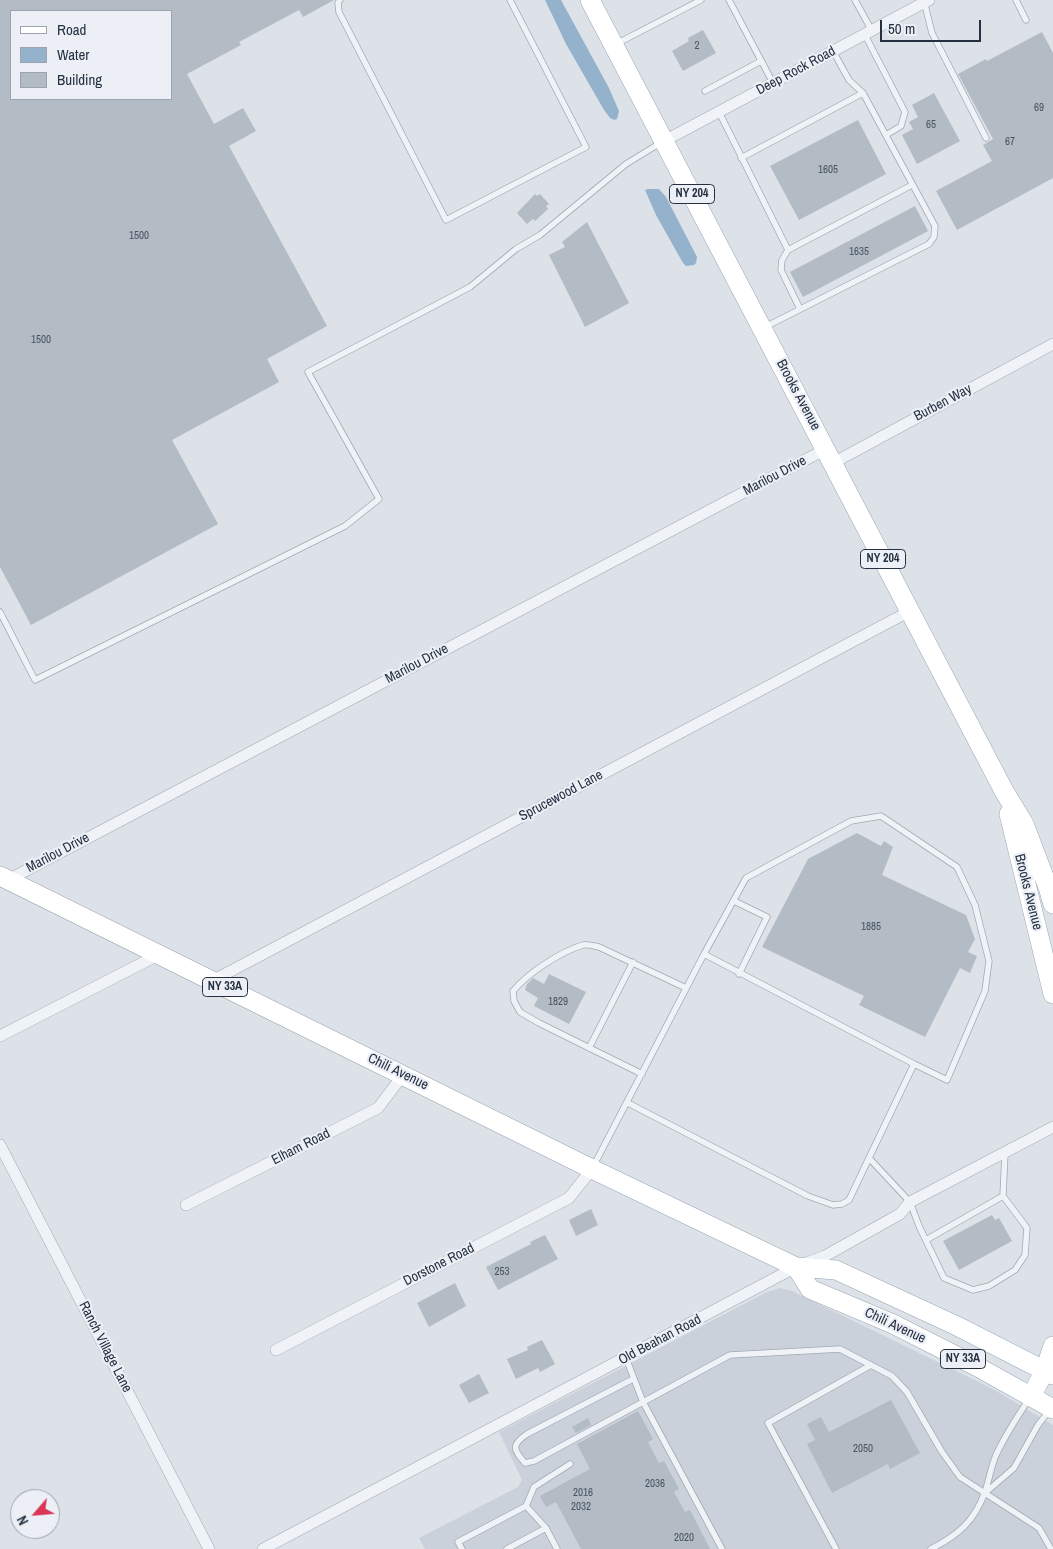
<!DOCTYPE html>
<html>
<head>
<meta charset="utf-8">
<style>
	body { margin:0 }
	#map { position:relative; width:1053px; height:1549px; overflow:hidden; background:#dce2e8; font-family:"Archivo Narrow",sans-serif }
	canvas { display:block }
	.legend { position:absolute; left:10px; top:10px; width:162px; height:90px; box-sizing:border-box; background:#ecf0f6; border:1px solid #9ca3ad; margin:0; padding:6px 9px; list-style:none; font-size:15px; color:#253040 }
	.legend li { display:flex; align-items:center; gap:10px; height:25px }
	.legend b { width:25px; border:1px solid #9ca3ad }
	.north { position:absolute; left:10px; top:1489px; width:50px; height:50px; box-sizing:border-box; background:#ecf0f6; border:1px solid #9ca3ad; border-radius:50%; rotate:243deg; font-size:14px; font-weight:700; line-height:20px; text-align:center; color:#253040 }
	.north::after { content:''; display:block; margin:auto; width:18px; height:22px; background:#d93556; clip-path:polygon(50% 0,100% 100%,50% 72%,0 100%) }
	.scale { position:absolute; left:880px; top:20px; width:101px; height:22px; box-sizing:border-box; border:2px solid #253040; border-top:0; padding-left:6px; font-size:15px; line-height:18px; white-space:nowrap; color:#253040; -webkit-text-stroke:4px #ecf0f6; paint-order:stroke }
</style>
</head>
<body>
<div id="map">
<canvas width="1053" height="1549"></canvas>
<ul class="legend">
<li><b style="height:6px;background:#fff"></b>Road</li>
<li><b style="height:14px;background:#94b2cc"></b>Water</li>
<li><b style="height:14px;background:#b3bbc5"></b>Building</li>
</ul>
<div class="north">N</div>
<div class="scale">50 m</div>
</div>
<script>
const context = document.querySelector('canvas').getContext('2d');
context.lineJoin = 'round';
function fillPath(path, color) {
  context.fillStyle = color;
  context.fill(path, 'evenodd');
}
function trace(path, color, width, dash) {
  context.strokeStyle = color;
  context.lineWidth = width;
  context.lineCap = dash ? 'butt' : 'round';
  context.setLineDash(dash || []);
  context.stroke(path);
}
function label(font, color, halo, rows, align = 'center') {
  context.font = font + ' "Archivo Narrow",sans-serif';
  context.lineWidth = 4.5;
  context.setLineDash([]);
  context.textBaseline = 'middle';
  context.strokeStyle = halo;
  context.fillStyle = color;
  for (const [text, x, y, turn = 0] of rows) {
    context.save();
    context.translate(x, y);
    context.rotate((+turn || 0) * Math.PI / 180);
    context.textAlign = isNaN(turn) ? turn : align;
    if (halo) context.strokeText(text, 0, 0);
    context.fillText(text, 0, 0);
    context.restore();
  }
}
const built = new Path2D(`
	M780 1288 792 1291 993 1389 1053 1425V1549H425L419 1538 518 1487 522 1480 499 1432 765 1293Z`);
const water = new Path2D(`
	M545 0H561L609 88 619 111 617 119 614 120 610 118 604 110 566 44Z
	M648 189H659L666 197 697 257 696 263 694 265 686 266 683 263 656 215 645 190Z`);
const building = new Path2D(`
	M0 0H334L303 17 299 10 239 42 241 45 187 74 214 124 243 108 256 131 229 146 327 326 267 359 279 382 172 440 218 524 31 625 0 567ZM11 11H171V99H11Z
	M703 30 716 53 683 71 672 51 689 41 688 38Z
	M1042 32 1053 53V178L957 230 936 191 992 161 983 145 993 139 958 74 986 59 987 61Z
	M934 93 960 141 917 164 902 135 913 129 909 122 918 117 912 105Z
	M858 120 886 174 799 220 770 166Z
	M535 194 537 196 540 194 549 204 546 206 548 209 535 221 533 219 527 224 517 213Z
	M915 206 928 231 803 297 790 272Z
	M587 222 629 303 585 327 549 255 565 247 562 242Z
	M857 833 881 846 884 841 893 847 882 875 966 915 975 939 968 952 977 956 970 973 960 968 925 1037 859 1005 864 996 762 947 808 859Z
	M549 974 586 992 569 1024 534 1006 538 998 525 990 527 984 533 978 544 984Z
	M591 1209 598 1225 576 1236 569 1220Z
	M992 1215 995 1220 999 1218 1012 1241 959 1270 943 1241Z
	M545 1235 558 1259 498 1290 486 1267 531 1244 530 1242Z
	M455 1283 466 1306 429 1327 417 1303Z
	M542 1340 555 1364 540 1372 538 1368 516 1379 507 1359 528 1350 527 1347Z
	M479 1374 489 1393 469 1403 459 1385Z
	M891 1400 920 1453 890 1469 888 1464 832 1493 807 1444 815 1440 807 1424 821 1417 829 1432Z
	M638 1411 653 1439 648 1442 659 1463 664 1461 679 1489 674 1492 685 1512 690 1510 710 1549H581L556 1502 546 1507 540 1496 590 1469 577 1444Z
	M588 1418 591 1425 576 1433 572 1427Z`);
const service = new Path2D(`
	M340 0 338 3 339 12 446 220 586 147 510 0
	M729 0 773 83
	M855 0 872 31
	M1016 0 1026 20
	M924 1 932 33 986 138
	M865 35 905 112 901 126 886 135
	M616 44 701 0
	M705 91 761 61
	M719 112 788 250 782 260 781 270 800 309
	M741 158 863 93
	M788 250 912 185
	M765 327 929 244 934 237 935 226 863 93 849 80 833 51
	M0 612 35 680 345 526 379 499 308 372 470 287 516 249 540 235 626 164 662 142
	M734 901 767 917 739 974
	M704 954 746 878 851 821 881 816 957 867 975 905 989 961 985 991 947 1080 914 1064
	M589 1048 633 962
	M642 1074 539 1023 520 1012 514 1001 513 991C528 973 560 952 583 945 588 944 594 946 599 947L686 988
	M628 1103 773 1178 808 1196 833 1205 842 1204 849 1200 869 1158
	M593 1167 704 954 914 1064 869 1158 910 1202 919 1226 944 1278 973 1290 989 1286 1015 1270 1025 1255 1027 1228 1003 1196 1005 1153
	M926 1240 1003 1196
	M626 1358 643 1402 722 1549
	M633 1379 527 1434C511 1445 513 1449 525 1463L534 1461 730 1355 840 1349 892 1376 907 1392 942 1452 960 1477 1039 1528 1051 1549
	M985 1493 1014 1468 1038 1425 1049 1411
	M462 1549 458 1542 526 1506
	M507 1549 546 1528
	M557 1549 546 1528 526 1506 534 1487 570 1464
	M836 1549 768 1423 871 1365
	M931 1549C958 1535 974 1522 985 1492 989 1480 991 1467 996 1455 1005 1436 1017 1417 1029 1399`);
const minor = new Path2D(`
	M664 141 929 0
	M833 463 1053 344
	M8 880 826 449
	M212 981 910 611
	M0 1036 158 955
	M0 1145 209 1549
	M186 1205 378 1108 403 1075
	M276 1350 569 1198 592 1169
	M263 1549 796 1267 825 1256 900 1214 910 1202 1053 1127`);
const primary = new Path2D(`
	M590 0 1004 791 1024 824 1048 887 1053 904
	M1009 814 1053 994
	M0 876 592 1169 796 1267 836 1270 957 1326 1053 1375
	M796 1267 810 1289 893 1324 976 1366 1053 1409
	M1032 1395 1045 1370 1053 1346`);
const numberNames = [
	["2",697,46],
	["69",1039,108],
	["65",931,125],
	["67",1010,142],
	["1605",828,170],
	["1500",139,236],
	["1635",859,252],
	["1500",41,340],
	["1885",871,927],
	["1829",558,1002],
	["253",502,1272],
	["2050",863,1449],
	["2036",655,1484],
	["2016",583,1493],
	["2032",581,1507],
	["2020",684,1538]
];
const shields = [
	[692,194,45],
	[883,559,45],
	[225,987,45],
	[963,1359,45]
];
const shieldNames = [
	["NY 204",692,194],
	["NY 204",883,559],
	["NY 33A",225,987],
	["NY 33A",963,1359]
];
const streetNames = [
	["Deep Rock Road",796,71,-28],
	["Brooks Avenue",798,395,62],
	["Burben Way",943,403,-28],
	["Marilou Drive",775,476,-28],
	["Marilou Drive",417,664,-28],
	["Sprucewood Lane",561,796,-28],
	["Marilou Drive",58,853,-28],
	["Brooks Avenue",1028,892,76],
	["Chili Avenue",398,1072,26],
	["Elham Road",301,1147,-27],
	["Dorstone Road",439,1265,-27],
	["Chili Avenue",895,1326,25],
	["Old Beahan Road",660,1340,-28],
	["Ranch Village Lane",105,1347,63]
];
fillPath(built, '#cad1da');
fillPath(water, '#94b2cc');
fillPath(building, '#b3bbc5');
trace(service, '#a1a9b2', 7);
trace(minor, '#a1a9b2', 12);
trace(primary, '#9ba6b5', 20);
trace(service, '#eff2f6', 5.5);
trace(minor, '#eff2f6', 11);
trace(primary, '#fff', 19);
label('11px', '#485361', null, numberNames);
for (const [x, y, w] of shields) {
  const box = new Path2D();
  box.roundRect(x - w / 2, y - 9.5, w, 19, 4);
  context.fillStyle = '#ecf0f6';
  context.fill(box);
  trace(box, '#253040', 1);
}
label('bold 12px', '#253040', null, shieldNames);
label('14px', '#253040', '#ecf0f6', streetNames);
</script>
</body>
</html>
